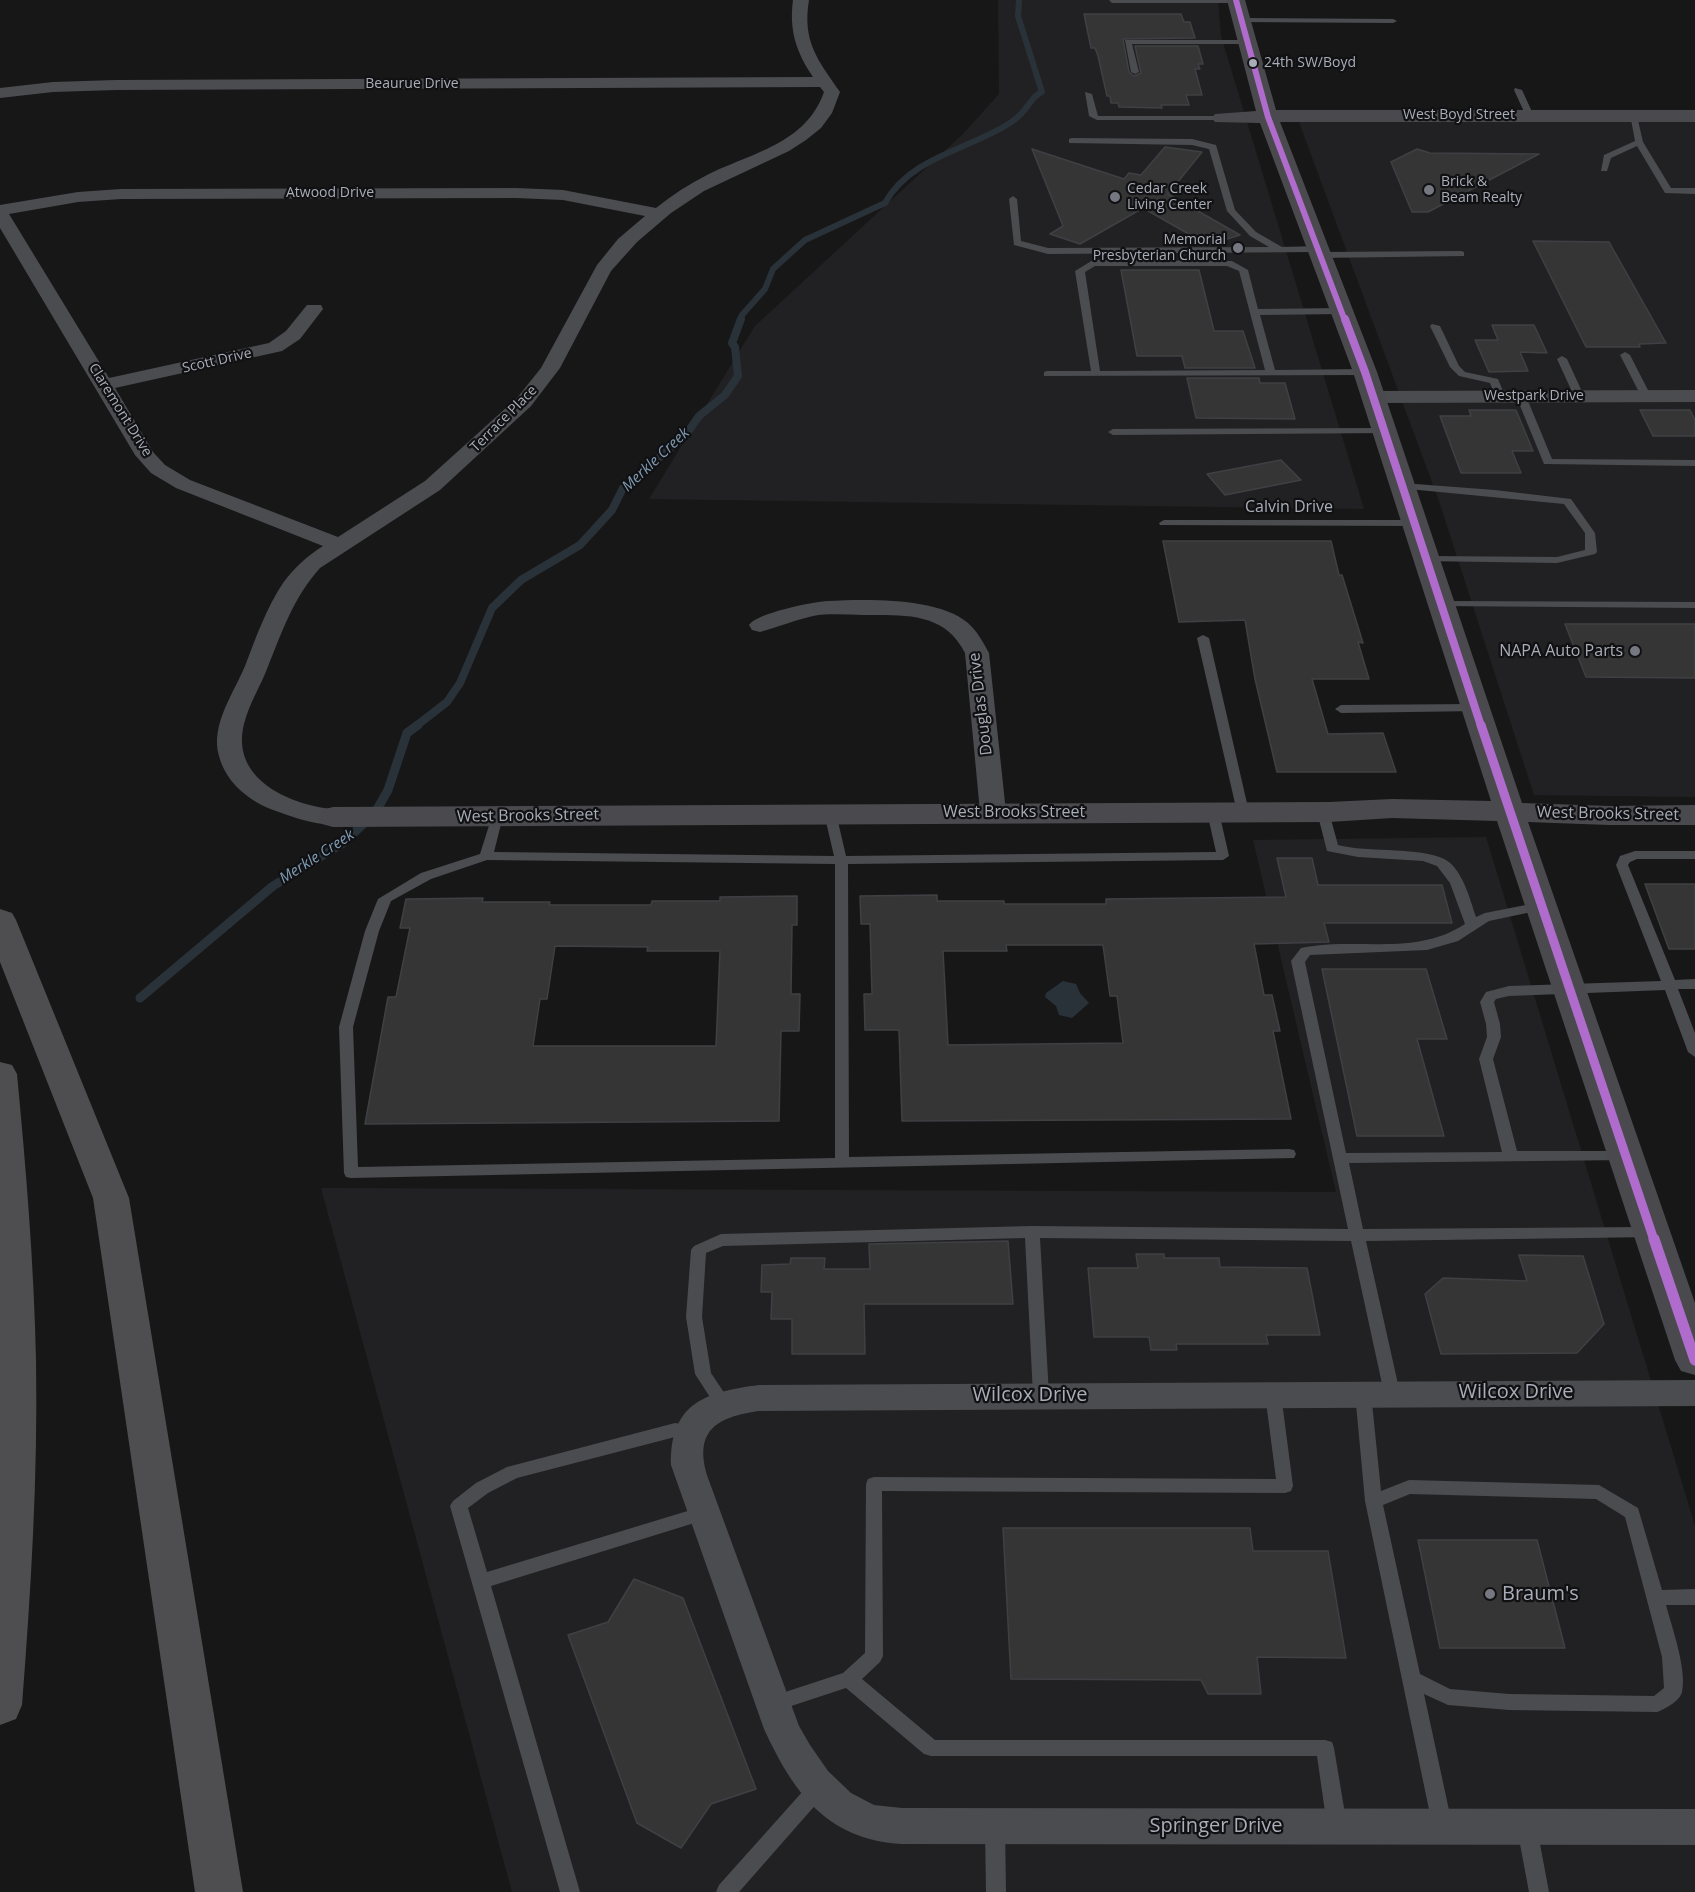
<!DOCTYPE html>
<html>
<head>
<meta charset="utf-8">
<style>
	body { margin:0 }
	canvas { display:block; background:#171717 }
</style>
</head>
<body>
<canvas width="1695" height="1892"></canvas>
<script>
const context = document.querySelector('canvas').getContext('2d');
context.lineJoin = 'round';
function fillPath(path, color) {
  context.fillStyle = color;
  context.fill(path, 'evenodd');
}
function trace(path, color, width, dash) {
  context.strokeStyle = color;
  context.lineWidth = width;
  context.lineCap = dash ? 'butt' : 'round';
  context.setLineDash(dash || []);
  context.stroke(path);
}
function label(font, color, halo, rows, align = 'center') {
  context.font = font + ' "Open Sans",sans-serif';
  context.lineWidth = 4.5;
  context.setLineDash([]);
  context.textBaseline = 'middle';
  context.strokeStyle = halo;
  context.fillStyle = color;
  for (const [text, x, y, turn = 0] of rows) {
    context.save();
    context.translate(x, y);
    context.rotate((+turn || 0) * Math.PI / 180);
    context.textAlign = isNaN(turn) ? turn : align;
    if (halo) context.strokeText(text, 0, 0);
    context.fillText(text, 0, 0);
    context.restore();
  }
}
const built = new Path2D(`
	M998 0H1218L1221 36 1364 509 649 499 755 326 964 133 999 94Z
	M1695 120V797L1534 795 1439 501 1299 122Z
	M1486 837 1695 1526V1892H512L321 1188 1336 1192 1253 840Z`);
const water = new Path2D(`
	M1063 981 1076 984 1080 993 1089 1003 1072 1018 1059 1015 1056 1006 1045 997 1046 993Z`);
const streamFar2 = new Path2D(`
	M740 321 742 315 765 289 773 269 805 240 885 203C909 159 965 150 1005 126 1012 122 1021 115 1026 108 1032 101 1033 96 1042 92L1018 16 1019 0`);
const streamFar1 = new Path2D(`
	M416 726 447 702 460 683 492 608 521 580 580 545 612 510 623 488 685 436 699 416 725 395 738 376 735 347 732 343 741 319`);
const stream = new Path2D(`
	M140 998 273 886 343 843 375 813 388 790 407 733 418 725`);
const building = new Path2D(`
	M1084 14H1181L1184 22H1190L1195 38 1123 39 1129 72 1134 76 1141 73 1135 46H1198L1203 64H1198L1200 69H1195L1202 95H1186L1189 105H1161L1162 108 1119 107 1118 103H1111L1110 96H1107L1098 56 1095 48H1091Z
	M1165 147 1202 152 1168 194 1240 235 1208 245 1143 208 1080 244 1050 234 1063 226 1032 149 1124 179 1129 173 1141 175Z
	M1417 149 1430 153 1539 154 1428 212H1412L1391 162Z
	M1533 241 1609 242 1666 343 1639 344 1640 347H1586Z
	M1121 270H1199L1214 331H1243L1255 368H1185L1182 356H1137Z
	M1492 325H1534L1547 353 1520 352 1528 371 1489 372 1475 340H1498Z
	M1187 378H1259L1260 383H1285L1295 419 1196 418Z
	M1469 410H1516L1533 451H1512L1521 473H1461L1440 416H1471Z
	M1640 410H1690L1695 420V436H1653Z
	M1281 460 1301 480 1225 495 1207 474Z
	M1163 541H1331L1339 575H1342L1363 643 1358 642 1369 679H1312L1328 734 1383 733 1396 772H1277L1255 679 1245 620 1179 622Z
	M1565 624H1695V678L1586 677Z
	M1277 858H1312L1318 885H1442L1452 923H1324L1329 942 1254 944 1264 995H1272L1280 1031H1273L1291 1119 902 1121 899 1030H865L864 994H872L870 924H861L860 896 937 895V901H1004V904H1106V899L1286 897ZM1006 945H1103L1110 996H1117L1123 1043 948 1045 943 951H1007Z
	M1645 884H1695V949H1669Z
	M797 896V925H792L791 994H800L799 1031H781L779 1121 365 1124 388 997H396L410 928H400L406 899 483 898 482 902H550L549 905H651L652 901H720V897ZM555 946 648 947 647 951H720L716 1046H533L540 999H547Z
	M1322 969H1426L1447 1039H1417L1444 1136H1357Z
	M1008 1241 1013 1304H864L865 1354H792V1319H771L772 1292H761L762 1265 790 1264 791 1258H825L824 1269H870L869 1244Z
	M1136 1254H1164V1258H1219L1220 1267 1307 1268 1320 1335H1266L1268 1344H1176L1177 1350H1151L1149 1337H1094L1088 1268H1138Z
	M1519 1255 1583 1256 1604 1324 1577 1353 1441 1354 1425 1294 1443 1278 1527 1281Z
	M1003 1528H1250L1253 1551H1328L1346 1658 1257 1657 1261 1694H1208L1201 1680 1011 1679Z
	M1418 1540H1537L1565 1648H1440Z
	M634 1579 683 1598 756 1789 711 1804 681 1848 637 1823 568 1635 608 1622Z`);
const lane = new Path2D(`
	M1109 0H1240L1241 1 1237 3H1112Z
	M1242 18 1393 19 1397 21 1393 23 1239 22 1238 20Z
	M1125 40H1247L1251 42 1247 44H1132L1139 72 1135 74 1131 72Z
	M1515 88 1522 90 1534 116 1533 118 1526 116 1514 90Z
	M1085 92 1092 94 1098 116H1222L1226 118 1222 120H1097L1089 116Z
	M1630 114 1637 116 1643 142 1671 188H1695V194L1665 193 1637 146 1611 158 1607 171H1601L1604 155 1635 141Z
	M1072 138 1192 139 1216 145 1235 210 1256 232 1282 247 1318 246 1323 249 1318 252 1048 254 1014 245 1009 199 1013 196 1017 199 1021 241 1048 248 1269 247 1250 236 1227 211 1209 149 1192 145 1069 143V139Z
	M1461 251 1464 252V256L1320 258 1315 255 1320 252Z
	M1093 260 1232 261 1248 270 1258 309 1342 308 1347 311 1342 314 1260 315 1275 370 1365 369 1370 372 1365 375 1044 376V372L1047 371H1091L1075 271ZM1095 266H1227L1239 271 1265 370 1100 371 1085 272Z
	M1432 324 1440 326 1459 366 1465 372 1498 379 1505 396 1504 398H1496L1490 383 1459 376 1450 367 1430 326Z
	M1625 352 1630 355 1651 396 1650 398 1646 399 1641 396 1620 355Z
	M1562 356 1567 359 1584 396 1583 398 1579 399 1574 396 1557 359Z
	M1521 393 1526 396 1552 459 1695 460V466L1544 464 1516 396Z
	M1384 428 1388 429V433L1113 435 1108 432 1113 429Z
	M1402 483 1495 490 1571 499 1595 533 1597 552 1595 554 1557 563 1422 561 1420 559 1426 556 1557 557 1585 550V533L1564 504 1398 488 1397 486Z
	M1164 520H1414L1419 523 1414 526 1160 525 1159 523Z
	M1441 601 1695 602V608L1437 606 1435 604Z
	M1203 635 1209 638 1249 812 1243 816 1237 812 1197 638Z
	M1475 704 1479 705 1481 708 1479 711 1341 713 1335 709 1341 705Z
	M1213 808 1219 812 1229 856 1223 860 848 864 849 1157 1289 1149 1294 1150 1296 1154 1294 1158 351 1178 346 1177 344 1173 339 1027 365 931 378 899 421 873 480 854 493 813H501L503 816 494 852 834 856 824 813 830 809 836 813 846 856 1216 852 1207 812ZM487 860 835 864V1158L358 1167 353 1027 379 931 391 901 431 879Z
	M1323 808 1329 812 1338 845C1365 853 1429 846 1449 862 1464 875 1470 899 1476 917L1485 913 1541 902 1548 906 1541 910 1489 921 1458 941 1427 950 1310 955 1305 962 1346 1153 1502 1152 1479 1059 1487 1037 1486 1024 1480 1002 1486 992 1509 986 1661 981 1616 865 1620 856 1635 851H1695V859H1637L1630 862 1628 865 1675 980 1695 979V989H1678L1695 1033V1057L1688 1052 1665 990 1509 996 1496 999 1494 1002 1500 1024 1501 1037 1493 1059 1517 1151H1624L1629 1152 1631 1156 1629 1160 1349 1163 1363 1229 1650 1227 1655 1229 1658 1233 1655 1237 1366 1241 1400 1393 1398 1398 1392 1399 1386 1398 1384 1393 1351 1241 1040 1238 1049 1395 1047 1400 1041 1401 1035 1400 1033 1395 1025 1238 723 1246 706 1253 702 1317 711 1373 731 1403 729 1408 723 1410 717 1408 695 1374 686 1317 691 1250 694 1246 721 1234 1032 1226 1348 1229 1291 961 1301 948 1306 947C1360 938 1416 956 1465 924L1450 883 1437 866 1423 861 1358 857 1327 851 1317 812Z
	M1363 1387 1369 1388 1371 1393 1381 1491 1409 1480 1599 1485 1638 1508 1662 1590 1695 1589V1605H1666C1672 1628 1687 1669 1682 1692 1680 1701 1665 1709 1657 1712L1509 1710 1448 1705 1424 1694 1452 1824 1449 1830 1442 1833 1435 1830 1432 1824 1365 1501 1355 1393 1357 1388ZM1410 1494 1596 1499 1625 1517 1662 1657 1664 1688 1654 1696 1509 1694 1450 1689 1420 1674 1383 1505Z
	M1273 1388 1279 1389 1281 1394 1293 1486 1291 1491 1285 1493 882 1491 883 1656 880 1662 862 1679 935 1740H1325L1332 1742 1334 1748 1347 1826 1344 1832 1337 1835 1330 1832 1327 1826 1317 1756H931L924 1754 846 1688 773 1712 767 1710 764 1704 767 1698 843 1673 865 1653 866 1484 868 1479 874 1477 1276 1479 1265 1394 1267 1389Z
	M675 1423 698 1427 700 1432 698 1437 692 1439 675 1437 517 1478 488 1493 468 1508 487 1572 704 1506 710 1508 713 1513 710 1518 704 1520 491 1586 580 1892H560L450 1506 453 1501 476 1483 507 1467Z
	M819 1778 826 1781 828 1787 826 1793 739 1892H716L719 1885 812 1781Z
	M995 1819 1002 1822 1005 1828 1006 1892H986L985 1828 988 1822Z
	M1527 1819 1534 1822 1537 1828 1549 1892H1529L1517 1828 1520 1822Z`);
const street = new Path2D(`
	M793 0H809C802 42 818 60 840 92L832 113 821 128 806 140 789 151 704 191 671 213 637 242 611 271 560 368 531 406 440 490 320 568C293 598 282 632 267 669 260 687 249 704 244 724 233 768 268 793 306 804 318 808 330 808 342 811L346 817 342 823C321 828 296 818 276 811 250 802 226 783 219 756 210 725 234 693 245 666 256 637 266 609 283 583 295 567 306 557 323 546L176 488 151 473 135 455 0 228V205L78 192 121 189 516 188 563 190 656 208C672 195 689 184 707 175 751 153 806 144 824 92L820 87 116 90 53 92 0 98V88L53 82 116 80 813 77C796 52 789 30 793 0ZM516 198 563 200 645 216 618 239 597 265 541 368 517 398 425 481 338 537 190 480 165 465 153 452 115 388 282 351 300 339 323 309 321 305H307L286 331 269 343 109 378 9 214 78 202 121 199Z
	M1695 390V402L1373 403 1366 401 1363 397 1366 393 1373 391Z
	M828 601C866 599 938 597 968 623 977 631 983 642 989 653L1006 812 1002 818 993 820 984 818 980 812 965 653C945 612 904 615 864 615 847 615 830 613 813 616 795 620 778 627 760 632L752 630 749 625C757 613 812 602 828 601Z
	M1695 1380V1406L759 1411C716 1417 693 1431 708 1478L799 1726 810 1745 828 1771 851 1793 874 1805 902 1808 1695 1809V1845L902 1844C827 1840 793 1792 764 1729L671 1465C670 1403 705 1392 759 1385Z`);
const secondary = new Path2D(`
	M1227 0H1245L1276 110H1695V122H1280L1377 372 1522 803 1609 806 1695 805V825H1609L1528 822 1695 1303V1375L1681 1371 1675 1360 1497 821 1392 818 1329 822 333 827 322 824 317 817 322 810 333 807 1329 802 1392 799 1491 801 1353 372 1260 123 1215 122 1212 118 1215 114 1256 111Z`);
const highway = new Path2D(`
	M0 909 12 913 16 920 129 1198 243 1892H195L93 1198 0 962Z
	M0 1062 12 1065 17 1074C26 1169 34 1264 36 1360 38 1475 31 1590 22 1705L16 1719 0 1725Z`);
const bus1Far3 = new Path2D(`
	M1236 0 1268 117 1345 321`);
const bus1Far2 = new Path2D(`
	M1345 319 1365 372 1481 726`);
const bus1Far1 = new Path2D(`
	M1481 725 1654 1240`);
const bus1 = new Path2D(`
	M1654 1239 1695 1360`);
const markers = [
	[1253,63,5,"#a8adb8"],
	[1429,190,6,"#757880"],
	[1115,197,6,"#757880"],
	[1238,248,6,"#757880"],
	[1635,651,6,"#757880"],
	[1490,1594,6,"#757880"]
];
const busNames = [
	["24th SW/Boyd",1264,63]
];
const farStreetnames = [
	["Beaurue Drive",412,84],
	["West Boyd Street",1459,115],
	["Atwood Drive",330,193],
	["Scott Drive",217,361,-13],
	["Westpark Drive",1534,396],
	["Claremont Drive",120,410,58],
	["Terrace Place",504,419,-45]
];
const farPoinames = [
	["Brick &",1441,182],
	["Beam Realty",1441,198],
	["Cedar Creek",1127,189],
	["Living Center",1127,205],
	["Memorial",1226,240,"right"],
	["Presbyterian Church",1226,256,"right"]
];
const farWaternames = [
	["Merkle Creek",656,460,-43],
	["Merkle Creek",317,857,-33]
];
const streetNames = [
	["Calvin Drive",1289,507],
	["Douglas Drive",981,704,-97],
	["West Brooks Street",1014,812],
	["West Brooks Street",1608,814,1],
	["West Brooks Street",528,816,-1]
];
const poiNames = [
	["NAPA Auto Parts",1623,651]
];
const nearStreetnames = [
	["Wilcox Drive",1516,1392],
	["Wilcox Drive",1030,1395],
	["Springer Drive",1216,1826]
];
const nearPoinames = [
	["Braum's",1502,1594]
];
fillPath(built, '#212123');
fillPath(water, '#2a3239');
trace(streamFar2, '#2a3239', 6);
trace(streamFar1, '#2a3239', 8);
trace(stream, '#2a3239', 9);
fillPath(building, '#353536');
trace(building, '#3f4043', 1.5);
fillPath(lane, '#4b4c50');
fillPath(street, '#4b4c50');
fillPath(secondary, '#4a4a4e');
fillPath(highway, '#4e4e51');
trace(bus1Far3, '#b06ccc', 6);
trace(bus1Far2, '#b06ccc', 8);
trace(bus1Far1, '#b06ccc', 9);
trace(bus1, '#b06ccc', 11);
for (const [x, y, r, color] of markers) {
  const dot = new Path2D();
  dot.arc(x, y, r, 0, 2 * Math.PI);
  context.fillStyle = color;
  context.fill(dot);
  trace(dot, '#111113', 2);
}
label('14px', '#a8adb8', '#111113', busNames, 'left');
label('14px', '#a8adb8', '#111113', farStreetnames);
label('14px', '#a8adb8', '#111113', farPoinames, 'left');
label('italic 15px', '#7f9bb3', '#111113', farWaternames);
label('16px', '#a8adb8', '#111113', streetNames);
label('16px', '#a8adb8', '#111113', poiNames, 'right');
label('20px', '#a8adb8', '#111113', nearStreetnames);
label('20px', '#a8adb8', '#111113', nearPoinames, 'left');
</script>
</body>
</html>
